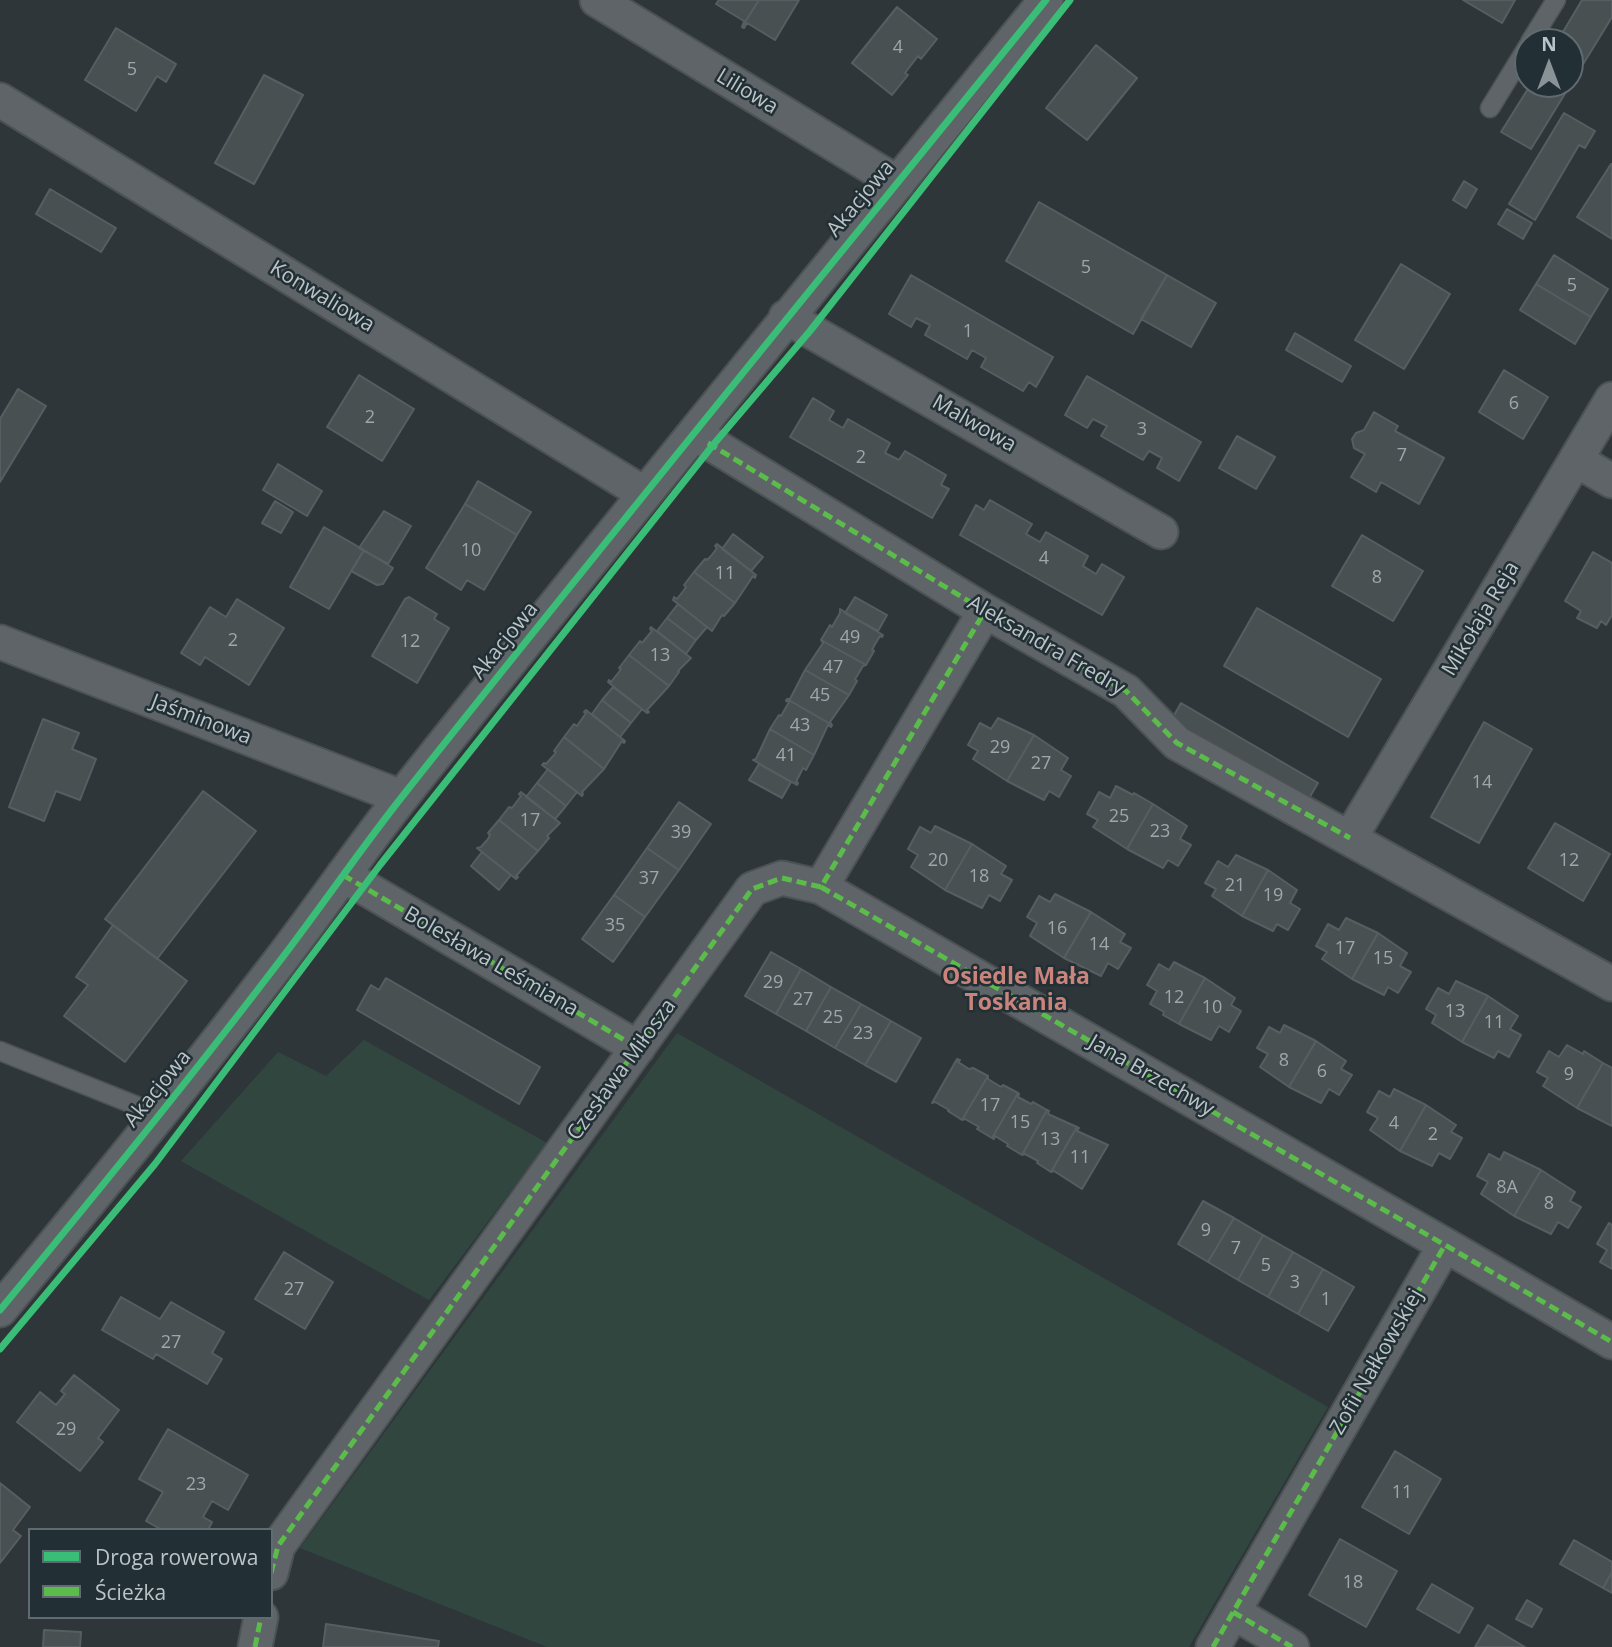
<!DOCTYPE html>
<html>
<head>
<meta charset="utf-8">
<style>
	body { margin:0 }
	#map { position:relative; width:1612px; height:1647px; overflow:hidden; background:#2e3639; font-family:"Open Sans",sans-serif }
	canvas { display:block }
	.legend { position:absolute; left:28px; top:1528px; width:245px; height:91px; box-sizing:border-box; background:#222f34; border:2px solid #5f6b70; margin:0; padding:9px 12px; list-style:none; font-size:21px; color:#bac4c9 }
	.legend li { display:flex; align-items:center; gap:14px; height:35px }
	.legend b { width:35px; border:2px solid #5f6b70 }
	.north { position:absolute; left:1514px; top:28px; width:70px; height:70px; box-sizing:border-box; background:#222f34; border:2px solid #5f6b70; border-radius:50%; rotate:0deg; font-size:19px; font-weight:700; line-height:28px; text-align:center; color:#bac4c9 }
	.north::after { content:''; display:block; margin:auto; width:24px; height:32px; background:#899297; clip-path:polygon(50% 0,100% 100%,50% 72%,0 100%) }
</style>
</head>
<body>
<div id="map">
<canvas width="1612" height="1647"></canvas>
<ul class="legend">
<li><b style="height:9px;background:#3abd76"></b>Droga rowerowa</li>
<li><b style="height:9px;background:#5cbc4b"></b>Ścieżka</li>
</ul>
<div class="north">N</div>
</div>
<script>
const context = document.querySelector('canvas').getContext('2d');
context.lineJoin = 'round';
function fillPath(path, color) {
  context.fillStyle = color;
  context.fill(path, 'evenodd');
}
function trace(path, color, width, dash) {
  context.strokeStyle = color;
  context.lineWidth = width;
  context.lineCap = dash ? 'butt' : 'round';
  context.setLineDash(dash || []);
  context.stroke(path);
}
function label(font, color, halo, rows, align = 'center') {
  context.font = font + ' "Open Sans",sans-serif';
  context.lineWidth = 5;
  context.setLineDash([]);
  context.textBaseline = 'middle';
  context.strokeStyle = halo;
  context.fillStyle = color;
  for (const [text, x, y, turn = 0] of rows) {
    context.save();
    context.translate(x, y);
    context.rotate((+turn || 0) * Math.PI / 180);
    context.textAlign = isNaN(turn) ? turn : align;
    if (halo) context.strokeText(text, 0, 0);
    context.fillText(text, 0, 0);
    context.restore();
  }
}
const green = new Path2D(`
	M677 1033 1328 1407 1189 1647H547L300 1548Z
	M364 1040 547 1143 429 1300 181 1161 278 1052 326 1076Z`);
const building = new Path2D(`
	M719 0H759L742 27 744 21 716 4Z
	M759 0H799L775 40 747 23 744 28 742 27Z
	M1463 0H1515L1502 23Z
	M1582 0H1612V17L1531 149 1501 132 1531 84H1570V42H1557Z
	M897 7 937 39 921 59 918 56 905 73 908 75 892 95 852 63Z
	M116 28 176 64 166 82 157 76 136 111 85 80Z
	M1096 45 1137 78 1087 140 1046 108Z
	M264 75 303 95 254 184 215 163Z
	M1564 113 1595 131 1585 148 1579 145 1535 220 1509 204Z
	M1611 164H1612V239L1577 217Z
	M1464 181 1477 189 1466 208 1453 200Z
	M50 189 116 228 101 252 36 214Z
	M1039 202 1167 275 1133 334 1006 261Z
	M1507 209 1532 223 1523 239 1498 224Z
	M1554 255 1608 289 1591 317 1536 284Z
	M1401 264 1450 294 1404 369 1355 340Z
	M911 275 1053 357 1036 387 1029 382 1023 391 981 367 986 358 972 350 967 359 925 335 930 325 916 318 911 327 889 314Z
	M1167 275 1216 303 1191 347 1141 319Z
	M1536 284 1591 317 1575 344 1520 310Z
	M1295 333 1351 366 1342 382 1286 350Z
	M1504 370 1548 397 1523 439 1479 412Z
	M359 375 414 409 382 461 327 427Z
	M1087 376 1201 442 1179 481 1157 468 1162 458 1149 451 1143 460 1101 436 1107 426 1093 419 1087 428 1065 415Z
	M18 389 46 406 0 482V419Z
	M813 398 834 411 829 420 843 428 848 419 890 443 885 453 899 460 905 451 946 475 941 485 949 489 932 518 790 437Z
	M1374 412 1398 426 1395 431 1444 458 1419 504 1381 482 1376 492 1351 477 1365 454 1354 448 1352 439 1356 433 1364 430Z
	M1237 436 1275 457 1256 489 1219 468Z
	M278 464 322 491 307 516 263 490Z
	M478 481 531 512 517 535 465 504Z
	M990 500 1032 524 1026 534 1040 542 1046 532 1088 556 1083 566 1096 574 1102 564 1124 577 1102 615 960 535 976 505 984 510Z
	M275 501 293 512 281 533 262 523Z
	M465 504 517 535 484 590 467 580 461 590 426 568Z
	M384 511 411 526 388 564 359 548Z
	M324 527 364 550 329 609 290 587Z
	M733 534 763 557 751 571 722 549Z
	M1362 535 1423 571 1393 621 1332 586Z
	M717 544 756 575 755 578 753 576 735 603 694 572 705 559 707 560 711 556 717 548 715 546Z
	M364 550 393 568 383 584 377 585 351 571Z
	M1593 552 1612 563V615L1606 625 1601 621 1597 628 1577 618 1581 611 1565 601Z
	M694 572 735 603 724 616 722 615 712 631 673 600 674 597 677 599 684 590 686 587 684 585Z
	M409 597 437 614 434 619 449 628 417 683 372 656 405 599Z
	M855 597 887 615 878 631 845 613Z
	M237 599 284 628 249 685 205 657 200 665 181 653 210 607 226 617Z
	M678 604 707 627 696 640 667 618Z
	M1257 608 1381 679 1348 737 1224 666Z
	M840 609 883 635 882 637 880 636 874 646 872 650 874 651 866 665 821 640 830 625 832 627 840 613Z
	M667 618 696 640 686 654 657 631Z
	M651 627 691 658 678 671 679 672 669 686 629 655 640 641 642 643 652 631 650 629Z
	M821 640 866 665 863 666 857 676 855 679 857 681 849 695 805 670 823 643Z
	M629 655 669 686 647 710 649 712 647 713 608 682 609 680 611 682 619 672 621 669 619 668Z
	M805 670 849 695 830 722 832 725 787 699H790Z
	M613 687 642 709 631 723 602 700Z
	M787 699 832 725 831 727 828 725 814 755 770 729 779 715 781 716 789 702 786 701Z
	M602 700 631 723 620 737 592 714Z
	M1181 703 1318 783 1305 805 1168 726Z
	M586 710 625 741 624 743 622 741 604 769 564 737 574 724 577 726 586 713 584 712Z
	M998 718 1034 735 1007 781 973 759 978 751 968 745 980 723 991 729Z
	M43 719 79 733 72 749 96 759 80 800 56 791 44 821 9 807Z
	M1484 722 1532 749 1479 843 1431 817Z
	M770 729 814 755 806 770 803 768 796 782 798 783 797 785 753 760 756 759Z
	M1034 735 1068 758 1061 770 1071 776 1059 797 1049 791 1044 800 1007 781Z
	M564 737 604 769 582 792 583 794 582 796 542 765 544 763 546 764 554 755 556 752 554 751Z
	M759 764 791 782 782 798 749 780Z
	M548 769 577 792 566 806 537 783Z
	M537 783 566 806 555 819 526 797Z
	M1116 786 1133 795 1134 793 1153 804 1127 849 1093 827 1098 820 1087 814 1099 792 1110 798Z
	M203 791 256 831 157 959 105 919Z
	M521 792 560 823 547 836 549 838 538 851 499 820 509 807 512 808 521 796 519 794Z
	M679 802 711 824 679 870 647 848Z
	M1153 804 1187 826 1180 839 1191 845 1178 866 1168 860 1163 868 1127 849Z
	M499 820 538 851 516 876 518 877 516 879 477 848 481 847 488 839 490 835 488 833Z
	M1555 823 1610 854 1583 901 1528 868Z
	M935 826 972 844 945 890 911 867 918 855 908 849 920 827 931 833Z
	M972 844 1006 866 1001 874 1012 880 1000 901 989 895 982 908 945 890Z
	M647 848 679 870 645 917 614 895Z
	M482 852 511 875 499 890 471 866Z
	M1236 855 1268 870 1242 916 1212 896 1216 889 1205 883 1218 861 1228 867Z
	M1268 870 1297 890 1290 903 1300 909 1288 930 1277 924 1273 931 1242 916Z
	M1055 894 1091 912 1064 958 1030 936 1037 923 1027 917 1039 896 1050 902Z
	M614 895 645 917 613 962 582 939Z
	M1091 912 1125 934 1120 942 1131 948 1118 969 1108 963 1101 976 1064 958Z
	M1346 918 1378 933 1352 979 1322 959 1327 952 1316 946 1328 924 1339 930Z
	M113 925 187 981 125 1062 64 1016 88 985 76 977Z
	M1378 933 1407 953 1400 966 1411 972 1398 993 1388 987 1384 995 1352 979Z
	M771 952 801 969 776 1014 745 996Z
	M1174 962 1205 978 1179 1024 1163 1015 1164 1012 1150 1004 1157 991 1147 985 1159 964 1169 970Z
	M801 969 831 987 806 1031 776 1014Z
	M386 978 540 1067 519 1104 357 1010 371 985 379 990Z
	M1205 978 1235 998 1231 1005 1241 1011 1229 1032 1219 1026 1211 1040 1179 1024Z
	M1456 981 1488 996 1462 1042 1432 1023 1436 1015 1426 1009 1438 988 1449 994Z
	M831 987 861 1004 835 1048 806 1031Z
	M1488 996 1518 1016 1510 1029 1521 1035 1509 1057 1498 1051 1494 1058 1462 1042Z
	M861 1004 891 1021 865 1065 835 1048Z
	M891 1021 921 1038 896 1082 865 1065Z
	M1284 1025 1316 1041 1289 1087 1260 1067 1268 1054 1257 1048 1269 1027 1280 1033Z
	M1316 1041 1346 1061 1341 1069 1352 1075 1339 1095 1329 1089 1321 1103 1289 1087Z
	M1567 1045 1583 1054 1584 1051 1603 1063 1577 1108 1543 1086 1548 1078 1537 1072 1549 1051 1559 1057Z
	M957 1059 960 1060 958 1062 969 1069 973 1068 988 1076 962 1120 948 1111 949 1110 935 1102 932 1103Z
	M1603 1063 1612 1068V1126L1577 1108Z
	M988 1076V1079L1001 1087 1003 1085 1018 1093 992 1138 977 1129 979 1127 965 1119 962 1120Z
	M1394 1089 1426 1105 1400 1151 1370 1130 1378 1118 1367 1112 1379 1091 1390 1097Z
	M1018 1093 1019 1094 1018 1097 1031 1104 1033 1102 1047 1110 1022 1155 1007 1146 1008 1144 995 1136 994 1139 992 1138Z
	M1426 1105 1456 1125 1451 1132 1462 1138 1450 1159 1439 1153 1432 1166 1400 1151Z
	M1047 1110 1049 1111 1048 1114 1077 1127 1051 1172 1037 1163 1038 1161 1025 1154 1022 1155Z
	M1077 1127 1079 1128 1077 1131 1108 1145 1082 1189 1054 1171 1051 1172Z
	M1504 1152 1541 1170 1514 1216 1481 1194 1488 1182 1477 1176 1489 1154 1500 1160Z
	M1541 1170 1575 1192 1570 1201 1581 1207 1568 1228 1558 1222 1551 1234 1514 1216Z
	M1203 1201 1234 1218 1208 1262 1178 1244Z
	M1234 1218 1263 1235 1238 1280 1208 1262Z
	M1609 1223 1612 1225V1269L1600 1262 1607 1250 1597 1244Z
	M1263 1235 1293 1252 1268 1297 1238 1280Z
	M284 1252 333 1282 305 1329 255 1299Z
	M1293 1252 1323 1269 1298 1314 1268 1297Z
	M1323 1269 1354 1287 1328 1331 1298 1314Z
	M121 1297 160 1319 171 1302 224 1332 212 1353 222 1359 207 1384 156 1354 153 1359 102 1330Z
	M74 1375 119 1410 98 1438 103 1442 80 1471 17 1422 40 1392 56 1405 65 1394 61 1391Z
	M168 1429 248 1475 228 1510 212 1501 203 1517 212 1522 208 1530H162L146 1521 163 1492 139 1479Z
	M1395 1451 1441 1479 1409 1534 1362 1507Z
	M0 1483 30 1507 13 1530 21 1536 0 1563Z
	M1340 1539 1397 1571 1366 1627 1309 1595Z
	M1574 1540 1612 1562V1572L1603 1588 1560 1564Z
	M1612 1572V1593L1603 1588Z
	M1432 1584 1473 1608 1459 1633 1417 1609Z
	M1527 1600 1542 1609 1532 1627 1516 1619Z
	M326 1624 439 1641 438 1647H323Z
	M1488 1625 1525 1647H1475Z
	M44 1630 81 1632 80 1647H43Z`);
const service = new Path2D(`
	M1530 42 1556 0
	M1490 108 1528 46
	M0 1051 160 1115`);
const minor = new Path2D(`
	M597 0 898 183
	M0 100 645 494
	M786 317 1161 532
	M695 434 985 611 1126 691 1177 743 1612 984
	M1576 460 1612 481
	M0 642 401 797
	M1350 838 1612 399
	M343 875 638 1048
	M821 887 1445 1245
	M0 1310C91 1200 182 1089 269 975 316 915 358 852 405 793 616 527 832 264 1046 0
	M271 1573 278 1546 752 889 782 878 821 887 985 611
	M1233 1612 1292 1647
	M255 1647 261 1617
	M1213 1647 1445 1245 1612 1342`);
const quiet = new Path2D(`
	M708 443 985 611 1126 691 1177 743 1350 838
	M343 875 638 1048
	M821 887 1445 1245
	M271 1573 278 1546 752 889 782 878 821 887 985 611
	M1233 1612 1292 1647
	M255 1647 261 1617
	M1213 1647 1445 1245 1612 1342`);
const cycleway = new Path2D(`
	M0 1310C91 1200 182 1089 269 975 316 915 358 852 405 793 616 527 832 264 1046 0
	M0 1349 155 1164 380 865 713 445 810 331 1070 0`);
const numberNames = [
	["4",898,48],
	["5",132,70],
	["5",1086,268],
	["5",1572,286],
	["1",968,332],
	["6",1514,404],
	["2",370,418],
	["3",1142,430],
	["7",1402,456],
	["2",861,458],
	["10",471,551],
	["4",1044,559],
	["11",725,574],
	["8",1377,578],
	["49",850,638],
	["2",233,641],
	["12",410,642],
	["13",660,656],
	["47",833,668],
	["45",820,696],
	["43",800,726],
	["29",1000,748],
	["41",786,756],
	["27",1041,764],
	["14",1482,783],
	["25",1119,817],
	["17",530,821],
	["23",1160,832],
	["39",681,833],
	["20",938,861],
	["12",1569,861],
	["18",979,877],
	["37",649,879],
	["21",1235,886],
	["19",1273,896],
	["35",615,926],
	["16",1057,929],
	["14",1099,945],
	["17",1345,949],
	["15",1383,959],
	["29",773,983],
	["12",1174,998],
	["27",803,1000],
	["10",1212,1008],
	["13",1455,1012],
	["25",833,1018],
	["11",1494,1023],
	["23",863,1034],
	["8",1284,1061],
	["6",1322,1072],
	["9",1569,1075],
	["17",990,1106],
	["15",1020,1123],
	["4",1394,1124],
	["2",1433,1135],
	["13",1050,1140],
	["11",1080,1158],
	["8A",1507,1188],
	["8",1549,1204],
	["9",1206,1231],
	["7",1236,1249],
	["5",1266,1266],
	["3",1295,1283],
	["27",294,1290],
	["1",1326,1300],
	["27",171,1343],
	["29",66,1430],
	["23",196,1485],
	["11",1402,1493],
	["18",1353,1583]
];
const streetNames = [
	["Liliowa",747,92,31],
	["Akacjowa",861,199,-50],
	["Konwaliowa",322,297,31],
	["Malwowa",974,424,30],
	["Mikołaja Reja",1481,619,-59],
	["Akacjowa",505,641,-51],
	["Aleksandra Fredry",1046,646,30],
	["Jaśminowa",201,720,21],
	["Bolesława Leśmiana",491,962,30],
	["Czesława Miłosza",622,1070,-54],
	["Jana Brzechwy",1151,1076,30],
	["Akacjowa",158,1089,-51],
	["Zofii Nałkowskiej",1377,1362,-60]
];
const neighbourhoodNames = [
	["Osiedle Mała",1016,977],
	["Toskania",1016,1003]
];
fillPath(green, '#324640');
fillPath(building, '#495052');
trace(building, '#575e61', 2);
trace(service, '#4c5254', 21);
trace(minor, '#4c5254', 37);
trace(service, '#5e6467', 18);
trace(minor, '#5e6467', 33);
trace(quiet, '#5cbc4b', 5, [10, 5]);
trace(cycleway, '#3abd76', 7);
label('18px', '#9ea7ab', null, numberNames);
label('21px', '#bac4c9', '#222f34', streetNames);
label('bold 23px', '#cb847c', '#222f34', neighbourhoodNames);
</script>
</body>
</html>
